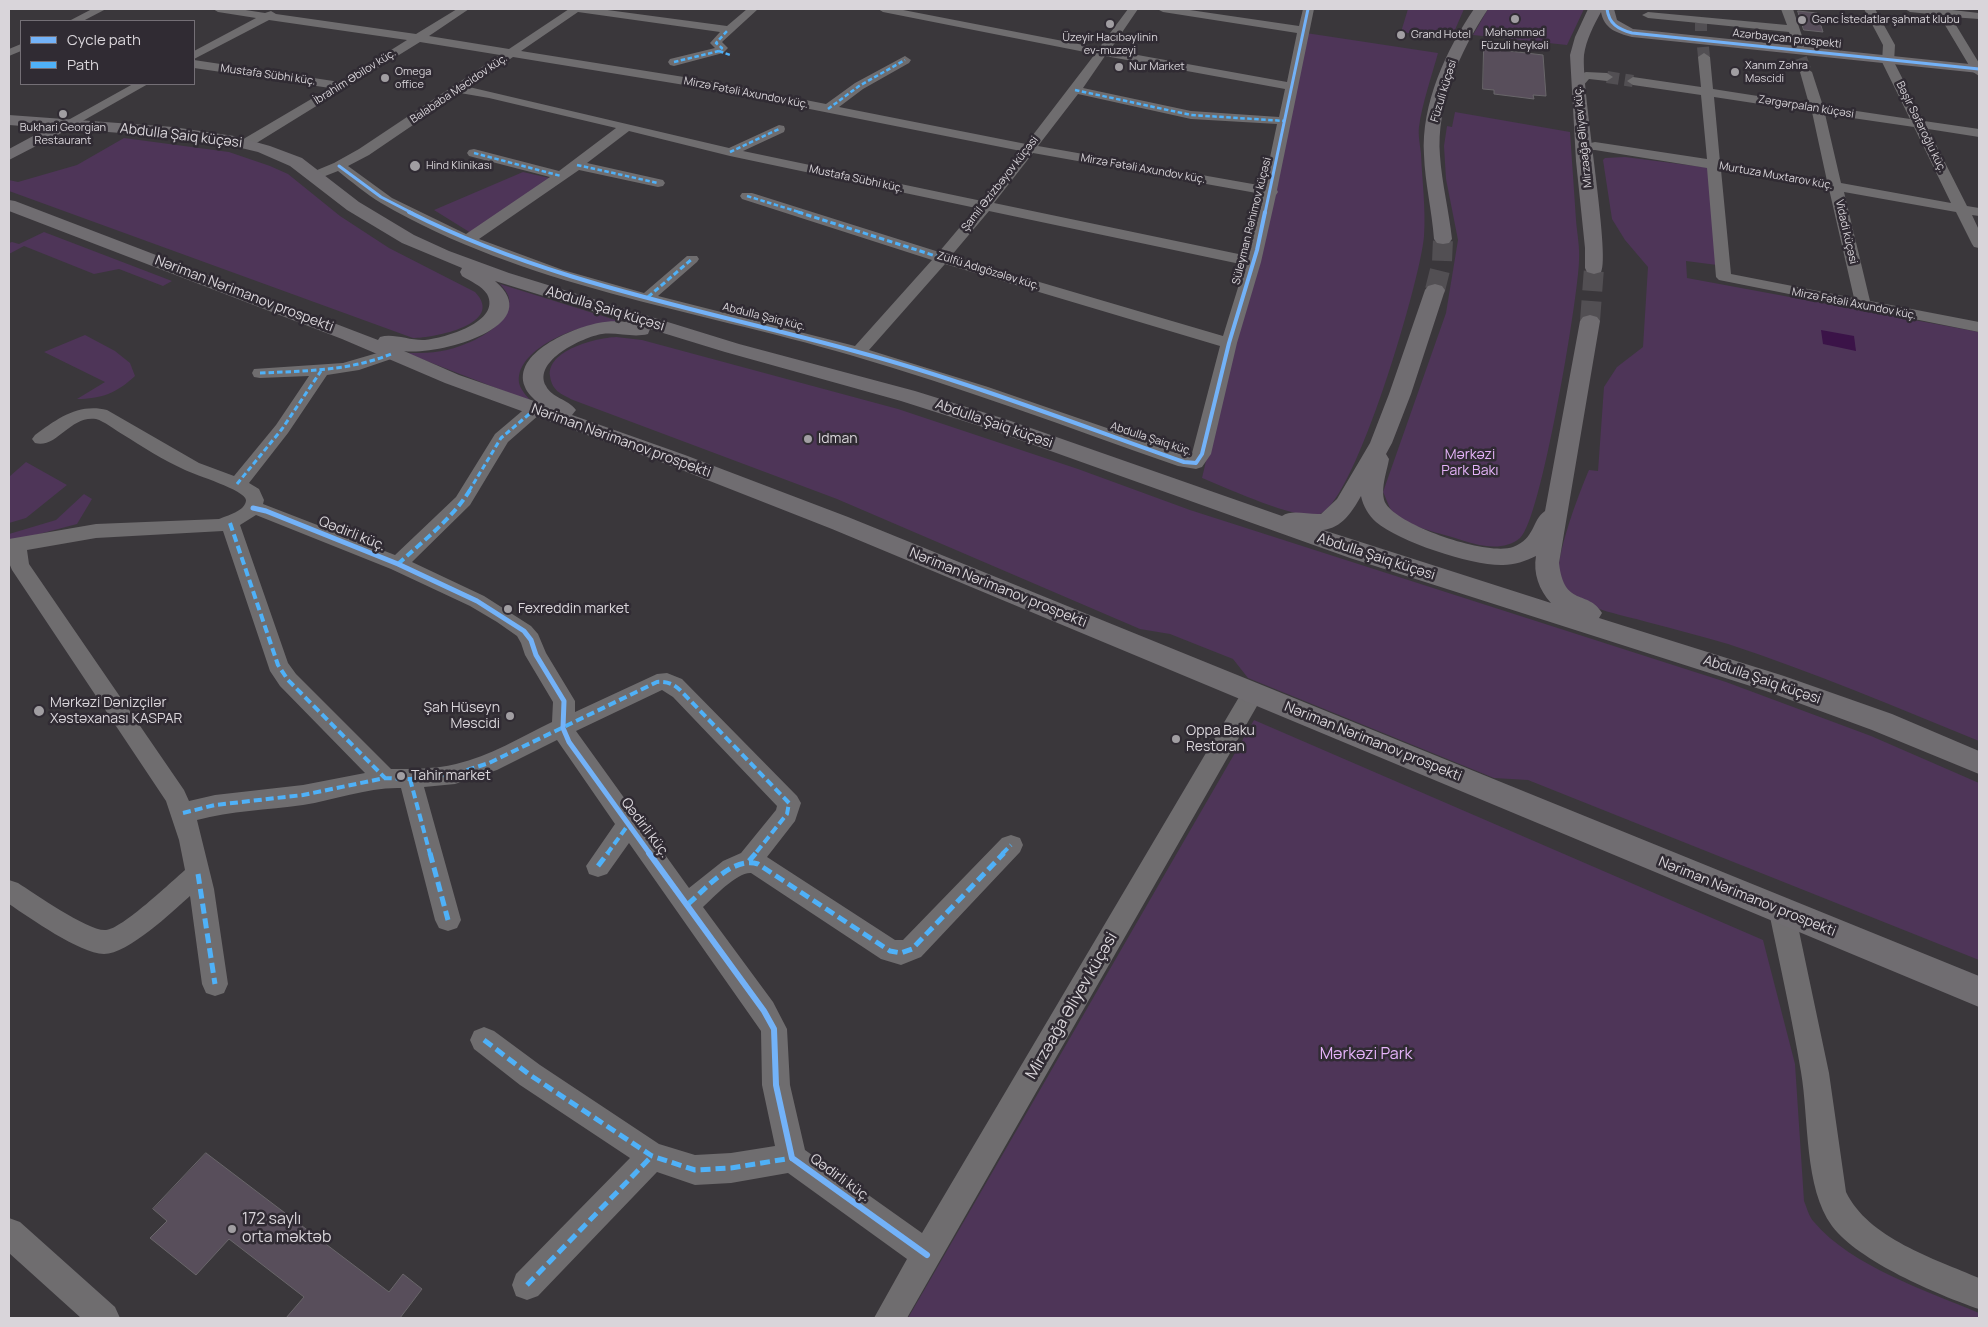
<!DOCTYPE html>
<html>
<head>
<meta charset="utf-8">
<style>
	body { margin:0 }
	#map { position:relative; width:1988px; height:1327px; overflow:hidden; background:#3a373b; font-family:Manrope,sans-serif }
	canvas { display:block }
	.frame { position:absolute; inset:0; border:10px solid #d9d5da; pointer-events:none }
	.legend { position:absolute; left:20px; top:20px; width:175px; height:65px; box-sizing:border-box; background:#302b33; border:1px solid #746f76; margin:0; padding:6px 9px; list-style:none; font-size:15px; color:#d9d5da }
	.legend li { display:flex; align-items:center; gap:10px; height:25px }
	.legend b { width:25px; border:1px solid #746f76 }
</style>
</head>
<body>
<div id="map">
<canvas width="1988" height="1327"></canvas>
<div class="frame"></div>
<ul class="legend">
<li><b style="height:6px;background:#73b2f8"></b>Cycle path</li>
<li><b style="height:6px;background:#4fb1f8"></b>Path</li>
</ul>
</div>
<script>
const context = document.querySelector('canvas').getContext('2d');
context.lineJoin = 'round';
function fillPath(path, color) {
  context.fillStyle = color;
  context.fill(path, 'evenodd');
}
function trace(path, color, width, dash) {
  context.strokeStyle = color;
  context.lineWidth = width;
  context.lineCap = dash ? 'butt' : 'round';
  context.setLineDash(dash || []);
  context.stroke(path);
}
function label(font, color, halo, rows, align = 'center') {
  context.font = font + ' Manrope,sans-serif';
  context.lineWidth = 5;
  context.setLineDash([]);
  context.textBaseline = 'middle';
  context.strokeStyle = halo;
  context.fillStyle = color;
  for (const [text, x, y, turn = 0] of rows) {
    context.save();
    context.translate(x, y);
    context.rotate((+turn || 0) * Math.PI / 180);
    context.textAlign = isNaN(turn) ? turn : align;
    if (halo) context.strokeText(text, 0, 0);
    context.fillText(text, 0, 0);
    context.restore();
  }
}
const green = new Path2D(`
	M1408 9H1464L1451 39 1401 32Z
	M1488 9H1584L1567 45 1473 35Z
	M1306 33 1438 53C1432 75 1422 104 1419 127 1418 135 1420 145 1421 153 1422 180 1426 209 1424 236 1421 278 1356 500 1320 514 1299 522 1225 487 1202 478Z
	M1455 112 1570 132C1572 161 1574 190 1576 220 1577 233 1580 247 1579 261 1578 298 1541 521 1520 538 1502 553 1476 545 1455 538 1439 533 1407 526 1395 515 1389 509 1387 500 1383 492L1446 313 1458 240 1446 179 1444 146 1447 126 1452 127Z
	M124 138 229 152 270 166 288 174 340 216 389 248 475 292C506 324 434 338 413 338L9 191V180L18 182 77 165Z
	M1625 157 1711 168 1717 265 1686 261 1687 278 1979 332V741C1896 707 1813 672 1728 644 1701 636 1674 629 1647 622 1620 614 1580 609 1561 585 1549 570 1581 488 1589 470L1598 471 1604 387 1617 367 1643 347 1648 267 1625 240 1612 219 1603 160 1605 158Z
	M523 172 554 179 471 233 434 210Z
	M44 232 172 281 163 286 119 269 94 274 24 246 9 254V243L12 242 19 244Z
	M500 284 625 323C613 324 599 324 587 327 563 331 511 356 520 386 522 391 528 398 532 402L406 353C424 353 443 353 460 346 478 340 506 325 509 305 511 296 505 290 500 284Z
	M85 335 115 351 130 363 135 376C117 393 101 399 77 399L105 382 44 352Z
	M616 337 642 340 898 409 1078 469 1190 510 1726 682 1871 736 1979 783V960L1528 780 1494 778 1248 678 1233 659 1170 634 1140 629 837 499 573 400C561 394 552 391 550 376 547 350 596 338 616 337Z
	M26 462 67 485 26 518 9 523V477Z
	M84 494 92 499 77 524 9 542V534L56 520Z
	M1254 720 1763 940 1795 1064 1804 1201C1807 1208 1809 1217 1814 1222 1851 1266 1927 1291 1979 1313V1318H908Z`);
const water = new Path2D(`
	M1821 330 1854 336 1856 351 1823 344Z`);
const building = new Path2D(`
	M1798 11 1817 13 1823 32 1804 30Z
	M1484 48 1543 55 1546 96 1533 95 1534 99 1494 94V90L1483 89Z
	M206 1153 389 1292 403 1274 422 1289 400 1318H286L304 1297 229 1239 196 1275 150 1238 167 1221 153 1209Z`);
const minorTunnel = new Path2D(`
	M1701 23V31
	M1703 47 1704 57
	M1801 58 1806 72
	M1607 77 1633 81`);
const majorTunnel = new Path2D(`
	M1435 290 1442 262 1443 239
	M1590 321 1594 268`);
const minor = new Path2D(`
	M92 9H106L83 21H69Z
	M213 9H239L265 13 271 11 276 14 416 34 457 9H469L429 36 509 49 569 9H600L727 26 747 9H758L722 42 728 48 723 53 674 66 670 65 668 62 670 59 715 48 710 43 720 32 578 12 521 51 709 81 826 104 855 83 905 56 911 60 909 63 863 89 839 107 1026 144 1095 54 883 12 878 9H898L1099 48 1128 9H1138L1110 50 1287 82 1297 33 1163 12 1157 9H1183L1299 26 1303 9H1314L1277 190 1278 192 1276 195 1261 262 1237 343 1211 454 1202 467 1196 469 1178 466C1069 428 961 387 850 355 693 309 525 287 381 203 366 194 352 182 338 171L315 180 308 176 310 173 334 163 359 149 500 55 420 42 250 147H240L238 144 240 141 330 88 194 68V60L340 82 407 40 269 20 194 59V51L256 18 218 12ZM1105 56 1285 89 1279 117 1191 111 1083 88ZM513 57 709 89 1021 151 982 201 743 151 784 132 785 129 784 126 779 125 729 148 469 87ZM460 93 489 98 616 128 559 171 474 149 469 150 467 153 469 156 550 177 466 234 392 198 348 166 369 155ZM1078 94 1191 119 1277 124 1264 186 1038 146ZM629 131 730 156 976 208 939 252 752 193H742L740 196 742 199 932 260 855 346 658 296 697 262 699 259 697 256H687L644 293 563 270 479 239 579 170 658 187 663 186 665 183 663 180 587 163ZM1033 153 1262 194 1248 256 994 203ZM989 211 1245 265 1223 336 951 256ZM945 264 1220 346 1191 457 988 387 869 350Z
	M1781 9H1793L1805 45 1800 51 1792 52 1786 49 1793 45 1789 32 1648 18 1642 15 1648 12 1787 25Z
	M1864 9H1875L1895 45 1894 62 1924 121 1979 129V137L1928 129 1967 206 1979 208V216L1972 215 1979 230V248L1974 247 1972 244 1956 212 1844 192 1870 301 1979 322V332L1719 280 1716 277 1707 168 1595 150H1593L1589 164H1579L1577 161 1582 145 1595 142 1707 159 1701 95 1633 85 1627 81 1633 77 1701 87 1698 57 1704 53 1710 57 1713 89 1809 104 1800 72 1806 68 1812 72 1823 106 1910 119 1882 62 1883 45ZM1714 97 1812 112 1827 181 1720 162ZM1825 114 1914 127 1951 203 1841 183ZM1721 170 1829 189 1854 298 1731 274Z
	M1905 9H1943L1979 13V19L1951 17 1979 63V76L1973 72 1939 15 1910 12Z
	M21 44V51L9 56V49Z
	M1586 72 1607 73 1613 77 1607 81 1589 79 1582 87H1574L1572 84 1578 75Z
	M133 84H148L72 127H62L61 124Z
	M391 349 397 351 399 354 397 357 359 370 327 375 288 433 249 483 259 489 264 500 263 504 395 555 456 497 495 434 528 406 534 405 540 406 543 410 540 414 508 442 470 505 412 562 484 596 531 626 538 634 546 653 575 701V712L657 674 667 673 682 679 797 796 801 803 795 821 767 857 895 940H903L1002 838 1011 835 1020 838 1023 845 1020 852 921 957 901 965 881 959 751 873C737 872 714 897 703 907L773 1002 787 1029 790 1085 805 1150 922 1233 1245 687 1253 685 1261 687 1264 693 1261 699 907 1318H874L907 1259 788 1173 731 1183 695 1185 657 1172 538 1296 527 1300 516 1296 512 1285 516 1274 630 1158 520 1085 474 1049 470 1040 474 1031 484 1027 494 1031 540 1065 659 1144 695 1155 731 1153 775 1146 762 1085 761 1031 629 843 607 874 598 877 589 874 586 866 615 824 557 740 497 770 455 784 424 787 461 920 457 928 448 931 439 928 435 920 401 788C368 787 335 800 303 805 267 810 231 811 197 820L214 889 228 984 224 993 215 996 206 993 202 984 190 896C172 912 128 954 104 954 79 953 30 918 9 904V880L18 883C34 893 89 932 106 930 122 929 171 882 185 870L179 840 166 801 12 570 9 563V539L96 524 219 519C226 516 246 511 246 500 245 490 195 475 185 470 163 460 143 447 122 434 115 430 104 421 96 419 70 415 57 449 35 443L32 439 35 435C57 419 78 403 107 410L199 463 234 476 276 425 309 376 260 378 254 377 252 373 254 369 343 363ZM256 515 391 569 470 606 497 622 517 636 521 643 525 655 553 702 552 722C521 737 490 756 456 764 435 769 412 769 391 769L296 674 288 663 240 525ZM223 531 270 671 280 686 365 773 303 785 215 795 189 801 184 790 29 564 27 550 96 538ZM662 690 673 697 777 806 776 810 741 853 723 861 689 888 576 731Z
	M1782 901 1791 904 1795 912 1829 1073 1846 1192C1868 1238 1935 1259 1979 1278V1309C1938 1295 1858 1261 1832 1226 1804 1188 1809 1118 1801 1072 1792 1018 1780 965 1769 912L1773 904Z
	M9 1218 20 1222 115 1307 120 1318H81L9 1253Z`);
const major = new Path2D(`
	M1474 9H1488C1460 51 1436 105 1440 156 1442 184 1449 211 1452 239L1449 243 1443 244 1437 243 1434 239C1432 211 1425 183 1424 155 1421 104 1446 50 1474 9Z
	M1588 9H1614L1617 20 1633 29 1979 65V73L1632 37C1617 33 1604 29 1601 12 1594 25 1586 40 1584 55 1581 90 1611 257 1601 272L1594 274 1587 272 1585 268V248L1576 161 1570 55 1575 37Z
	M9 115 173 127 234 136 270 146 302 158 359 202 414 235 449 251 509 273 739 344 915 391 1005 419 1282 516C1292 509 1308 515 1321 514L1337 499 1370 443 1389 394 1425 290 1428 286 1435 284 1442 286 1445 290 1411 394 1392 443 1386 454 1389 459C1387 472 1379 492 1386 504 1401 527 1488 556 1513 547 1536 538 1531 521 1545 511L1580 321 1583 317 1590 315 1597 317 1600 321 1559 563C1564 608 1588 589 1602 613L1599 618 1784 676 1892 714 1979 751V774L1872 730 1766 691 1350 558 989 429 901 401 725 352 650 329 648 334C633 338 617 332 602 334 583 337 532 361 546 386 552 398 568 399 576 410L572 415 685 455 848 517 1979 976V1007L832 529 669 465 445 383 342 339 9 211V200L15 201 378 340 380 337C394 333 410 341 425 340 444 338 502 322 487 294 482 286 470 281 462 276L460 272 462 268 402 243 347 210 290 166 258 152 233 146 173 137 69 129 9 160V149L48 128 9 125ZM495 281 628 322C618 321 608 321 598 323 573 328 511 353 525 387 527 393 533 398 537 402L459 375 404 351C436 356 549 327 495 281ZM1361 496C1363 506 1369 516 1376 522 1400 542 1472 566 1503 565 1514 565 1526 561 1536 556 1533 573 1539 590 1551 603L1323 530C1342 528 1352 512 1361 496Z`);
const quietFar3 = new Path2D(`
	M719 51 730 55
	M674 62 719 51 722 48 716 43 728 30
	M1075 90 1191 115 1285 121
	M828 109 859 86 905 60
	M730 152 779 129
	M474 153 561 176
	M577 165 658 183
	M747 196 802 213`);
const quietFar2 = new Path2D(`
	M798 212 942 258
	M648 297 692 259
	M260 373C305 371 349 371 391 354
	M237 484 282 429 321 371
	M469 491 501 438 534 410`);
const quietFar1 = new Path2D(`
	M230 523 278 665 288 680 385 778
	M398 564C423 541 452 519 470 490
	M410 779 430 854
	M183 813 215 805 303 795 385 778 410 779 455 774 489 763 657 682C667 681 674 684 681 691L789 803 787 814 755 854
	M607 854 628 825
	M1002 854 1011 845`);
const quiet = new Path2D(`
	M430 853 448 920
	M749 861 756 853
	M598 866 608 853
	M198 874 215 984
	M688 904C706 889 732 856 758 864L890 951 901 953 912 949 1004 853
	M484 1040 530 1075 652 1156 695 1170 731 1168 792 1158
	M527 1285 652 1156`);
const cyclewayFar3 = new Path2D(`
	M1607 9C1609 24 1618 29 1632 33L1979 69
	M339 166 381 197 412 213
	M1265 213 1308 9`);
const cyclewayFar2 = new Path2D(`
	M409 212C550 284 707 310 858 352 969 382 1076 424 1184 462L1196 463 1202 454 1229 343 1257 250 1265 212`);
const cyclewayFar1 = new Path2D(`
	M253 508 266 511 398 564 477 601 524 631 531 640 536 655 564 701 563 728 569 742 650 854`);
const cycleway = new Path2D(`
	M649 853 764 1011 774 1029 776 1085 792 1158 927 1255`);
const markers = [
	[1515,19,5,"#a19ea2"],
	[1802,20,5,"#a19ea2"],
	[1110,24,5,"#a19ea2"],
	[1401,35,5,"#a19ea2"],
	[1119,67,5,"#a19ea2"],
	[1735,72,5,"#a19ea2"],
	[385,78,5,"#a19ea2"],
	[63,114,5,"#a19ea2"],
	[415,166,6,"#a19ea2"],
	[808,439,5,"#a19ea2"],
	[508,609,5,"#a19ea2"],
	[39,711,6,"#a19ea2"],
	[510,716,5,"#a19ea2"],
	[1176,739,5,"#a19ea2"],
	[401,776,5,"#a19ea2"],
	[232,1229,5,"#a19ea2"]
];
const farPoinames = [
	["Gənc İstedatlar şahmat klubu",1812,20],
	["Məhəmməd",1515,33,"center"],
	["Füzuli heykəli",1515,46,"center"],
	["Grand Hotel",1411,35],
	["Üzeyir Hacıbəylinin",1110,38,"center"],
	["ev-muzeyi",1110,51,"center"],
	["Xanım Zəhra",1745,66],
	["Məscidi",1745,79],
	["Nur Market",1129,67],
	["Omega",395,72],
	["office",395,85],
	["Bukhari Georgian",63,128,"center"],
	["Restaurant",63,141,"center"],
	["Hind Klinikası",426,166]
];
const farStreetnames = [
	["Azərbaycan prospekti",1787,39,6],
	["Mustafa Sübhi küç.",268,75,8],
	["İbrahim Əbilov küç.",355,77,-32],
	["Balababa Məcidov küç.",459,89,-34],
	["Füzuli küçəsi",1444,91,-73],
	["Mirzə Fətəli Axundov küç.",746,93,11],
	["Zərgərpalan küçəsi",1806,107,9],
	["Bəşir Səfəroğlu küç.",1921,127,64],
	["Mirzəağa Əliyev küç.",1583,137,-96],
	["Mirzə Fətəli Axundov küç.",1143,169,10],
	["Murtuza Muxtarov küç.",1776,176,10],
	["Mustafa Sübhi küç.",856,179,12],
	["Şamil Əzizbəyov küçəsi",1000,184,-52],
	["Süleyman Rəhimov küçəsi",1252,221,-76],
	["Vidadi küçəsi",1846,232,77],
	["Zülfü Adıgözələv küç.",988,271,17],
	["Mirzə Fətəli Axundov küç.",1854,304,11],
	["Abdulla Şaiq küç.",764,317,14],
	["Abdulla Şaiq küç.",1151,439,18]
];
const streetNames = [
	["Abdulla Şaiq küçəsi",181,136,7],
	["Nəriman Nərimanov prospekti",244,294,21],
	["Abdulla Şaiq küçəsi",605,309,17],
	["Abdulla Şaiq küçəsi",994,424,19],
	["Nəriman Nərimanov prospekti",621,441,20],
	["Qədirli küç.",352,534,22],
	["Abdulla Şaiq küçəsi",1376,557,18],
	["Nəriman Nərimanov prospekti",998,588,22],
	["Abdulla Şaiq küçəsi",1762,680,19],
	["Nəriman Nərimanov prospekti",1373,742,22],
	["Qədirli küç.",645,828,53],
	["Nəriman Nərimanov prospekti",1747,897,22],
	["Qədirli küç.",840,1178,36]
];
const poiNames = [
	["Idman",818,439],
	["Fexreddin market",518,609],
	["Mərkəzi Dənizçilər",50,703],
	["Xəstəxanası KASPAR",50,719],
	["Şah Hüseyn",500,708,"right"],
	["Məscidi",500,724,"right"],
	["Oppa Baku",1186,731],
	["Restoran",1186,747],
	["Tahir market",411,776]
];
const parkNames = [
	["Mərkəzi",1470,455],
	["Park Bakı",1470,471]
];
const nearStreetnames = [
	["Mirzəağa Əliyev küçəsi",1072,1006,-60]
];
const nearParknames = [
	["Mərkəzi Park",1366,1055]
];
const nearPoinames = [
	["172 saylı",242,1220],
	["orta məktəb",242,1238]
];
fillPath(green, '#4e3558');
fillPath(water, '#3b1348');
fillPath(building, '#584e5b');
trace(building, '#69666a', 1);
trace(minorTunnel, '#524f53', 12, [12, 6]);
trace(majorTunnel, '#524f53', 20, [20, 10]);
fillPath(minor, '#6f6d6f');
fillPath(major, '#706d71');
trace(quietFar3, '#4fb1f8', 2.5, [4.5, 2.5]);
trace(quietFar2, '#4fb1f8', 3, [5.5, 3]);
trace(quietFar1, '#4fb1f8', 4, [8, 4]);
trace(quiet, '#4fb1f8', 5, [10, 5]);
trace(cyclewayFar3, '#73b2f8', 3);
trace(cyclewayFar2, '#73b2f8', 4);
trace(cyclewayFar1, '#73b2f8', 5);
trace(cycleway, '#73b2f8', 6);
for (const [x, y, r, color] of markers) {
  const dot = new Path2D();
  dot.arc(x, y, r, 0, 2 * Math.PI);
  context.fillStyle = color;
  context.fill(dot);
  trace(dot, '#302b33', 2);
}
label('11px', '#d9d5da', '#302b33', farPoinames, 'left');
label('11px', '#d9d5da', '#302b33', farStreetnames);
label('14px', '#d9d5da', '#302b33', streetNames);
label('14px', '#d9d5da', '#302b33', poiNames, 'left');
label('14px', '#e5b3f9', '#302b33', parkNames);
label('16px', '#d9d5da', '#302b33', nearStreetnames);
label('16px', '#e5b3f9', '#302b33', nearParknames);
label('16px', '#d9d5da', '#302b33', nearPoinames, 'left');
</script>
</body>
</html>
